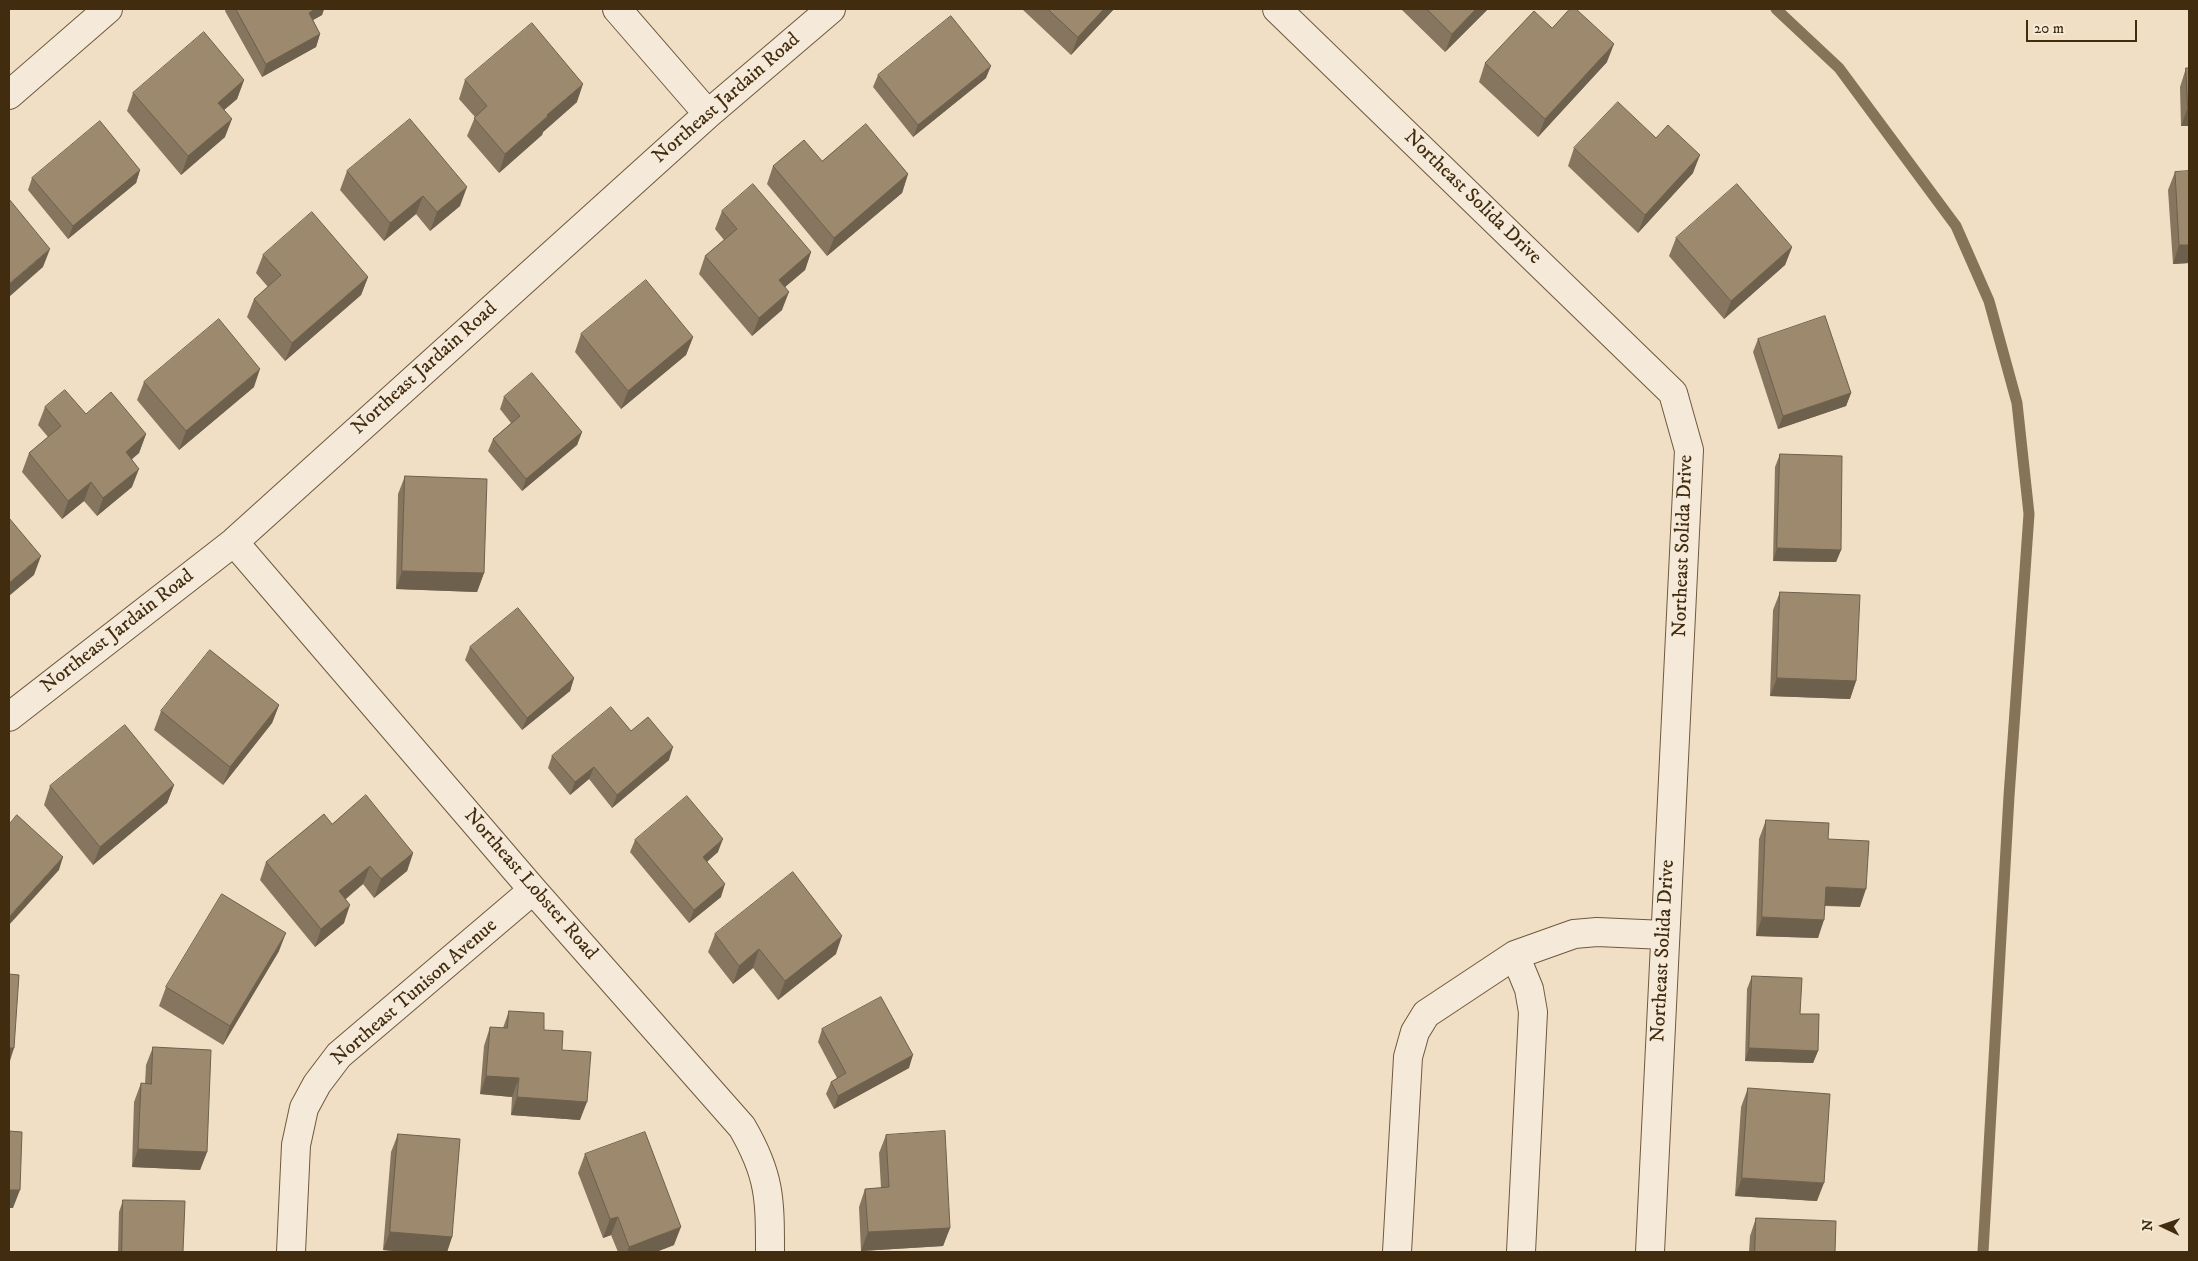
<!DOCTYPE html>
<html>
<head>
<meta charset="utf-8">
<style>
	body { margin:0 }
	#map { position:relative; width:2198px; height:1261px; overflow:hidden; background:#f0dfc4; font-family:"IM FELL DW Pica",serif }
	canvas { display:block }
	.frame { position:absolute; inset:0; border:10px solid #422c10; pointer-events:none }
	.north { position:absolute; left:2138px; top:1201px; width:50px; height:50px; -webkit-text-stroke:4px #f5ead9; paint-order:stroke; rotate:273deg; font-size:14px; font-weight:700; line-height:20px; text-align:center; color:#422c10 }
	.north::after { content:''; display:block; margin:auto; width:18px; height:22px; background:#422c10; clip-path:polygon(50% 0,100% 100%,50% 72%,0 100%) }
	.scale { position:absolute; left:2026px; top:20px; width:111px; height:22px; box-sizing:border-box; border:2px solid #422c10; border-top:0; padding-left:6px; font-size:15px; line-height:18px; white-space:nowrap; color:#422c10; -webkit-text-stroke:4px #f5ead9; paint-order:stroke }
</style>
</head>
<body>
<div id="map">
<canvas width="2198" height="1261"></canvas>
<div class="frame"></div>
<div class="north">N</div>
<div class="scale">20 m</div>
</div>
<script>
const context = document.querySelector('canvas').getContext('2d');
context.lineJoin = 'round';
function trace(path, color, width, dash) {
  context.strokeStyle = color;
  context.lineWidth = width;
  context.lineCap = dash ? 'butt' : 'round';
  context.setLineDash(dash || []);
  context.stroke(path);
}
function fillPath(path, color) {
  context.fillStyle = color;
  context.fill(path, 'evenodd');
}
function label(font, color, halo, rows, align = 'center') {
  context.font = font + ' "IM FELL DW Pica",serif';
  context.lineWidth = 4;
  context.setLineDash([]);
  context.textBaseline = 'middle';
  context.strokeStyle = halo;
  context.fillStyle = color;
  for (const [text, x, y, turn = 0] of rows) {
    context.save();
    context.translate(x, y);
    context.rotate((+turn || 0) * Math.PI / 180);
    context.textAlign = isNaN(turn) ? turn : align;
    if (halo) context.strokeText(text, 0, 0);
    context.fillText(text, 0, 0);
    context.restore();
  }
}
const stream = new Path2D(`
	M1776 9 1839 68 1956 226 1989 301 2017 403 2029 514 2009 796 1983 1252`);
const minor = new Path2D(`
	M617 9 708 114
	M1277 9 1673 393 1689 450 1650 1252
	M9 95 108 9
	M234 542 533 890 742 1127C770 1175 770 1199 770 1252
	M9 717 234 542 708 114 831 9
	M1515 955 1529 989 1533 1012 1521 1252
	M291 1252 296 1145 304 1108 317 1084 339 1055 533 890
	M1397 1252 1408 1057 1415 1032 1426 1014 1515 955 1574 934 1597 932 1665 935`);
const wall = new Path2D(`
	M226 9H324L322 15 313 20 320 34 316 47 262 77 225 11Z
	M1022 9H1114L1071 55Z
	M1401 9H1488L1445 52Z
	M1552 28 1607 62 1538 137 1479 82 1485 63Z
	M2186 68H2189V126H2181L2180 87Z
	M878 75 986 78 913 137 873 87Z
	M244 80 237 99 224 110 225 137 181 175 127 111 133 93Z
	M465 80 577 102 543 132 542 135 499 173 467 136 475 117 459 99Z
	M1574 148 1693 173 1638 233 1568 166Z
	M822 161 908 174 902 193 827 256 767 184 773 166Z
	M140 170 136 183 68 239 28 190 32 178Z
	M347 171 460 206 430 231 416 214 384 241 340 190Z
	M2175 172 2189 263 2173 264 2168 190Z
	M722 211 811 252 805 270 785 287 782 310 752 336 699 274 705 256 724 240 715 229Z
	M1676 238 1792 247 1785 265 1724 319 1669 256Z
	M263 255 368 277 361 295 285 361 247 317 254 299 268 287 256 273Z
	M581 334 693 337 686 355 621 409 575 352Z
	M1758 339 1851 393 1846 406 1778 429 1753 352Z
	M144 382 254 387 179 450 137 400Z
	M504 397 582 432 577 445 522 491 488 451 493 439 511 423 500 409Z
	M45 407 86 414 146 434 139 453 132 459V487L97 516 84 501 62 519 22 472 29 453 48 437 38 425Z
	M1780 454 1841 550 1836 562 1773 561 1775 467Z
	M405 476 484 573 477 592 396 589 398 494Z
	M1780 592 1856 681 1850 699 1770 696 1773 610Z
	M470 647 574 678 570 691 522 730 465 660Z
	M279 705 272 723 223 785 154 730 161 711Z
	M631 731 669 760 612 808 589 779 570 795 548 768 552 756Z
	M174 785 167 803 93 865 44 805 50 786Z
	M1766 820 1828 839 1860 907 1825 906 1818 938 1756 936 1759 839Z
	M332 824 413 853 407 871 374 898 363 884 346 899 344 923 315 947 260 880 266 862Z
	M635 840 718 852 707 862 721 897 689 923 630 852Z
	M715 934 836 954 778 1000 753 968 733 984 708 952Z
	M279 951 223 1045 159 1006 166 987Z
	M1752 976 1800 1014 1818 1051 1813 1063 1745 1061 1747 989Z
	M509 1011 544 1030 562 1050 580 1120 511 1115 512 1097 480 1094 484 1046 490 1027 503 1028Z
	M822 1029 909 1068 834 1109 826 1094 831 1082 837 1078 818 1042Z
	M153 1047 207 1152 200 1170 132 1167 134 1102 141 1083 145 1084 146 1065Z
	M1748 1088 1817 1201 1735 1196 1741 1107Z
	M398 1134 452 1237 447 1252H405L383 1250 391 1152Z
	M886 1135 950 1228 943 1246 861 1251 859 1207 865 1189 881 1188 879 1153Z
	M585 1154 674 1245 656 1252H618L611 1235 603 1238 578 1173Z
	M123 1200 183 1252H118L119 1212Z
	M1756 1218 1835 1252H1749L1750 1236Z`);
const shadedWall = new Path2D(`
	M315 9H324L322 15 304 25 309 13Z
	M1104 9H1114L1071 55 1078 37Z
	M1476 9H1488L1445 52 1452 34Z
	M320 34 316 47 262 77 266 64Z
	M1614 44 1607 62 1538 137 1545 119Z
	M991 66 986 78 913 137 918 125Z
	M244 80 237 99 211 121 218 103Z
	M583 84 577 102 543 132 542 135 499 173 505 154 547 115Z
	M2188 107H2189V126H2181Z
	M232 119 225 137 181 175 188 156Z
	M1700 155 1693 173 1638 233 1645 215Z
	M140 170 136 183 68 239 73 226Z
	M908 174 902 193 827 256 834 238Z
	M467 187 460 206 430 231 437 212Z
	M423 196 416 214 384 241 390 223Z
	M2179 245H2189V263L2173 264Z
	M1792 247 1785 265 1724 319 1731 301Z
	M50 249 43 267 9 297V284Z
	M811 252 805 270 772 298 779 280Z
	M368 277 361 295 285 361 292 343Z
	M789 292 782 310 752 336 759 318Z
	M693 337 686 355 621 409 628 391Z
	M260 369 254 387 179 450 186 431Z
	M1851 393 1846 406 1778 429 1783 416Z
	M582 432 577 445 522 491 526 479Z
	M146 434 139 453 119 470 126 452Z
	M139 469 132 487 97 516 103 498Z
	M91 482 84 501 62 519 68 501Z
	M1777 548 1841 550 1836 562 1773 561Z
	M41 556 34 575 9 596V583Z
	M402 571 484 573 477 592 396 589Z
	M574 678 570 691 522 730 527 718Z
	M1777 678 1856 681 1850 699 1770 696Z
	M279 705 272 723 223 785 230 767Z
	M673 747 669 760 612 808 617 795Z
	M594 767 589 779 570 795 575 782Z
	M174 785 167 803 93 865 100 847Z
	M723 839 718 852 698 869 703 857Z
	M413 853 407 871 374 898 381 879Z
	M63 857 59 870 9 925V917Z
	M370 866 363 884 333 909 339 891Z
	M725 884 721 897 689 923 694 910Z
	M1826 887 1866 889 1860 907 1819 905Z
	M350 905 344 923 315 947 321 929Z
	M1762 917 1824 920 1818 938 1756 936Z
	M286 933 279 951 223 1045 230 1026Z
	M842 936 836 954 778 1000 785 981Z
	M759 949 753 968 733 984 739 966Z
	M9 1048H14L9 1064Z
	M1749 1048 1818 1051 1813 1063 1745 1061Z
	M913 1055 909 1068 834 1109 838 1096Z
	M486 1076 519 1078 512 1097 480 1094Z
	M517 1097 587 1102 580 1120 511 1115Z
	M138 1149 207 1152 200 1170 132 1167Z
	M1742 1178 1824 1183 1817 1201 1735 1196Z
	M9 1190H20L13 1208H9Z
	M618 1217 611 1235 603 1238 610 1219Z
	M681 1227 674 1245 656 1252H627L629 1247Z
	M950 1228 943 1246 861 1251 868 1232Z
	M390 1232 452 1237 447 1252H405L383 1250Z`);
const building = new Path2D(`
	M236 9H315L309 13 320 34 266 64Z
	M1048 9H1104L1078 37Z
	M1427 9H1476L1452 34Z
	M1570 9H1576L1614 44 1545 119 1485 63 1534 11 1552 28Z
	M951 16 991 66 918 125 878 75Z
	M532 23 583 84 547 115 548 116 505 154 474 118 487 106 465 80Z
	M204 32 244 80 218 103 232 119 188 156 133 93Z
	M2186 68H2189V107H2188Z
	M1618 102 1656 138 1668 125 1700 155 1645 215 1574 148Z
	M410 119 467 187 437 212 423 196 390 223 347 171Z
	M100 121 140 170 73 226 32 178Z
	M866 124 908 174 834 238 773 166 804 140 822 161Z
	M2189 171V245H2179L2175 172Z
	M753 184 811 252 779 280 789 292 759 318 705 256 737 229 722 211Z
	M1737 184 1792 247 1731 301 1676 238Z
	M9 199 50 249 9 284Z
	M312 212 368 277 292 343 254 299 281 275 263 255Z
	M646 280 693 337 628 391 581 334Z
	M1825 316 1851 393 1783 416 1758 339Z
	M219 319 260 369 186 431 144 382Z
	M532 373 582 432 526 479 493 439 520 416 504 397Z
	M65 390 86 414 111 392 146 434 126 452 139 469 103 498 91 482 68 501 29 453 61 426 45 407Z
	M1780 454 1842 456 1841 550 1777 548Z
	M405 476 487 479 484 573 402 571Z
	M9 518 41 556 9 583Z
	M1780 592 1860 595 1856 681 1777 678Z
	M518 608 574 678 527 718 470 647Z
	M210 650 279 705 230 767 161 711Z
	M611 707 631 731 648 717 673 747 617 795 594 767 575 782 552 756Z
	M125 725 174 785 100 847 50 786Z
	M366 795 413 853 381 879 370 866 339 891 350 905 321 929 266 862 324 814 332 824Z
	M687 796 723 839 703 857 725 884 694 910 635 840Z
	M17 815 63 857 9 917V825Z
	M1766 820 1829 823 1828 839 1869 841 1866 889 1826 887 1824 920 1762 917Z
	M793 872 842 936 785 981 759 949 739 966 715 934Z
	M222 894 286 933 230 1026 166 987Z
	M9 974 19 975 14 1048H9Z
	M1752 976 1802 978 1800 1014H1819L1818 1051 1749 1048Z
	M881 997 913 1055 838 1096 831 1082 846 1073 822 1029Z
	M509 1011 544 1013V1030L563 1031 562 1050 591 1052 587 1102 517 1097 519 1078 486 1076 490 1027 507 1028Z
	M153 1047 211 1050 207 1152 138 1149 141 1083 151 1084Z
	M1748 1088 1830 1094 1824 1183 1742 1178Z
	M9 1131 22 1132 20 1190H9Z
	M945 1131 950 1228 868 1232 865 1189 889 1187 886 1135Z
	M645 1132 681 1227 629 1247 618 1217 610 1219 585 1154Z
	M398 1134 460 1139 452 1237 390 1232Z
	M123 1200 185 1201 183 1252H122Z
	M1756 1218 1836 1221 1835 1252H1755Z`);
const streetNames = [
	["Northeast Jardain Road",727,99,-41],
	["Northeast Solida Drive",1472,198,44],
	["Northeast Jardain Road",425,369,-42],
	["Northeast Solida Drive",1684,546,-88],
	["Northeast Jardain Road",118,632,-38],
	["Northeast Lobster Road",530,885,49],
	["Northeast Solida Drive",1664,951,-87],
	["Northeast Tunison Avenue",415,993,-41]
];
trace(stream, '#877357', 11);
trace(minor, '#6e593d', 30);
trace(minor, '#f5ead9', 28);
fillPath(wall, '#86765f');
fillPath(shadedWall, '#6d604d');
fillPath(building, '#9c896e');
trace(building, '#6d604d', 1);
label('20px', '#422c10', '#f5ead9', streetNames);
</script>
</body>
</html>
